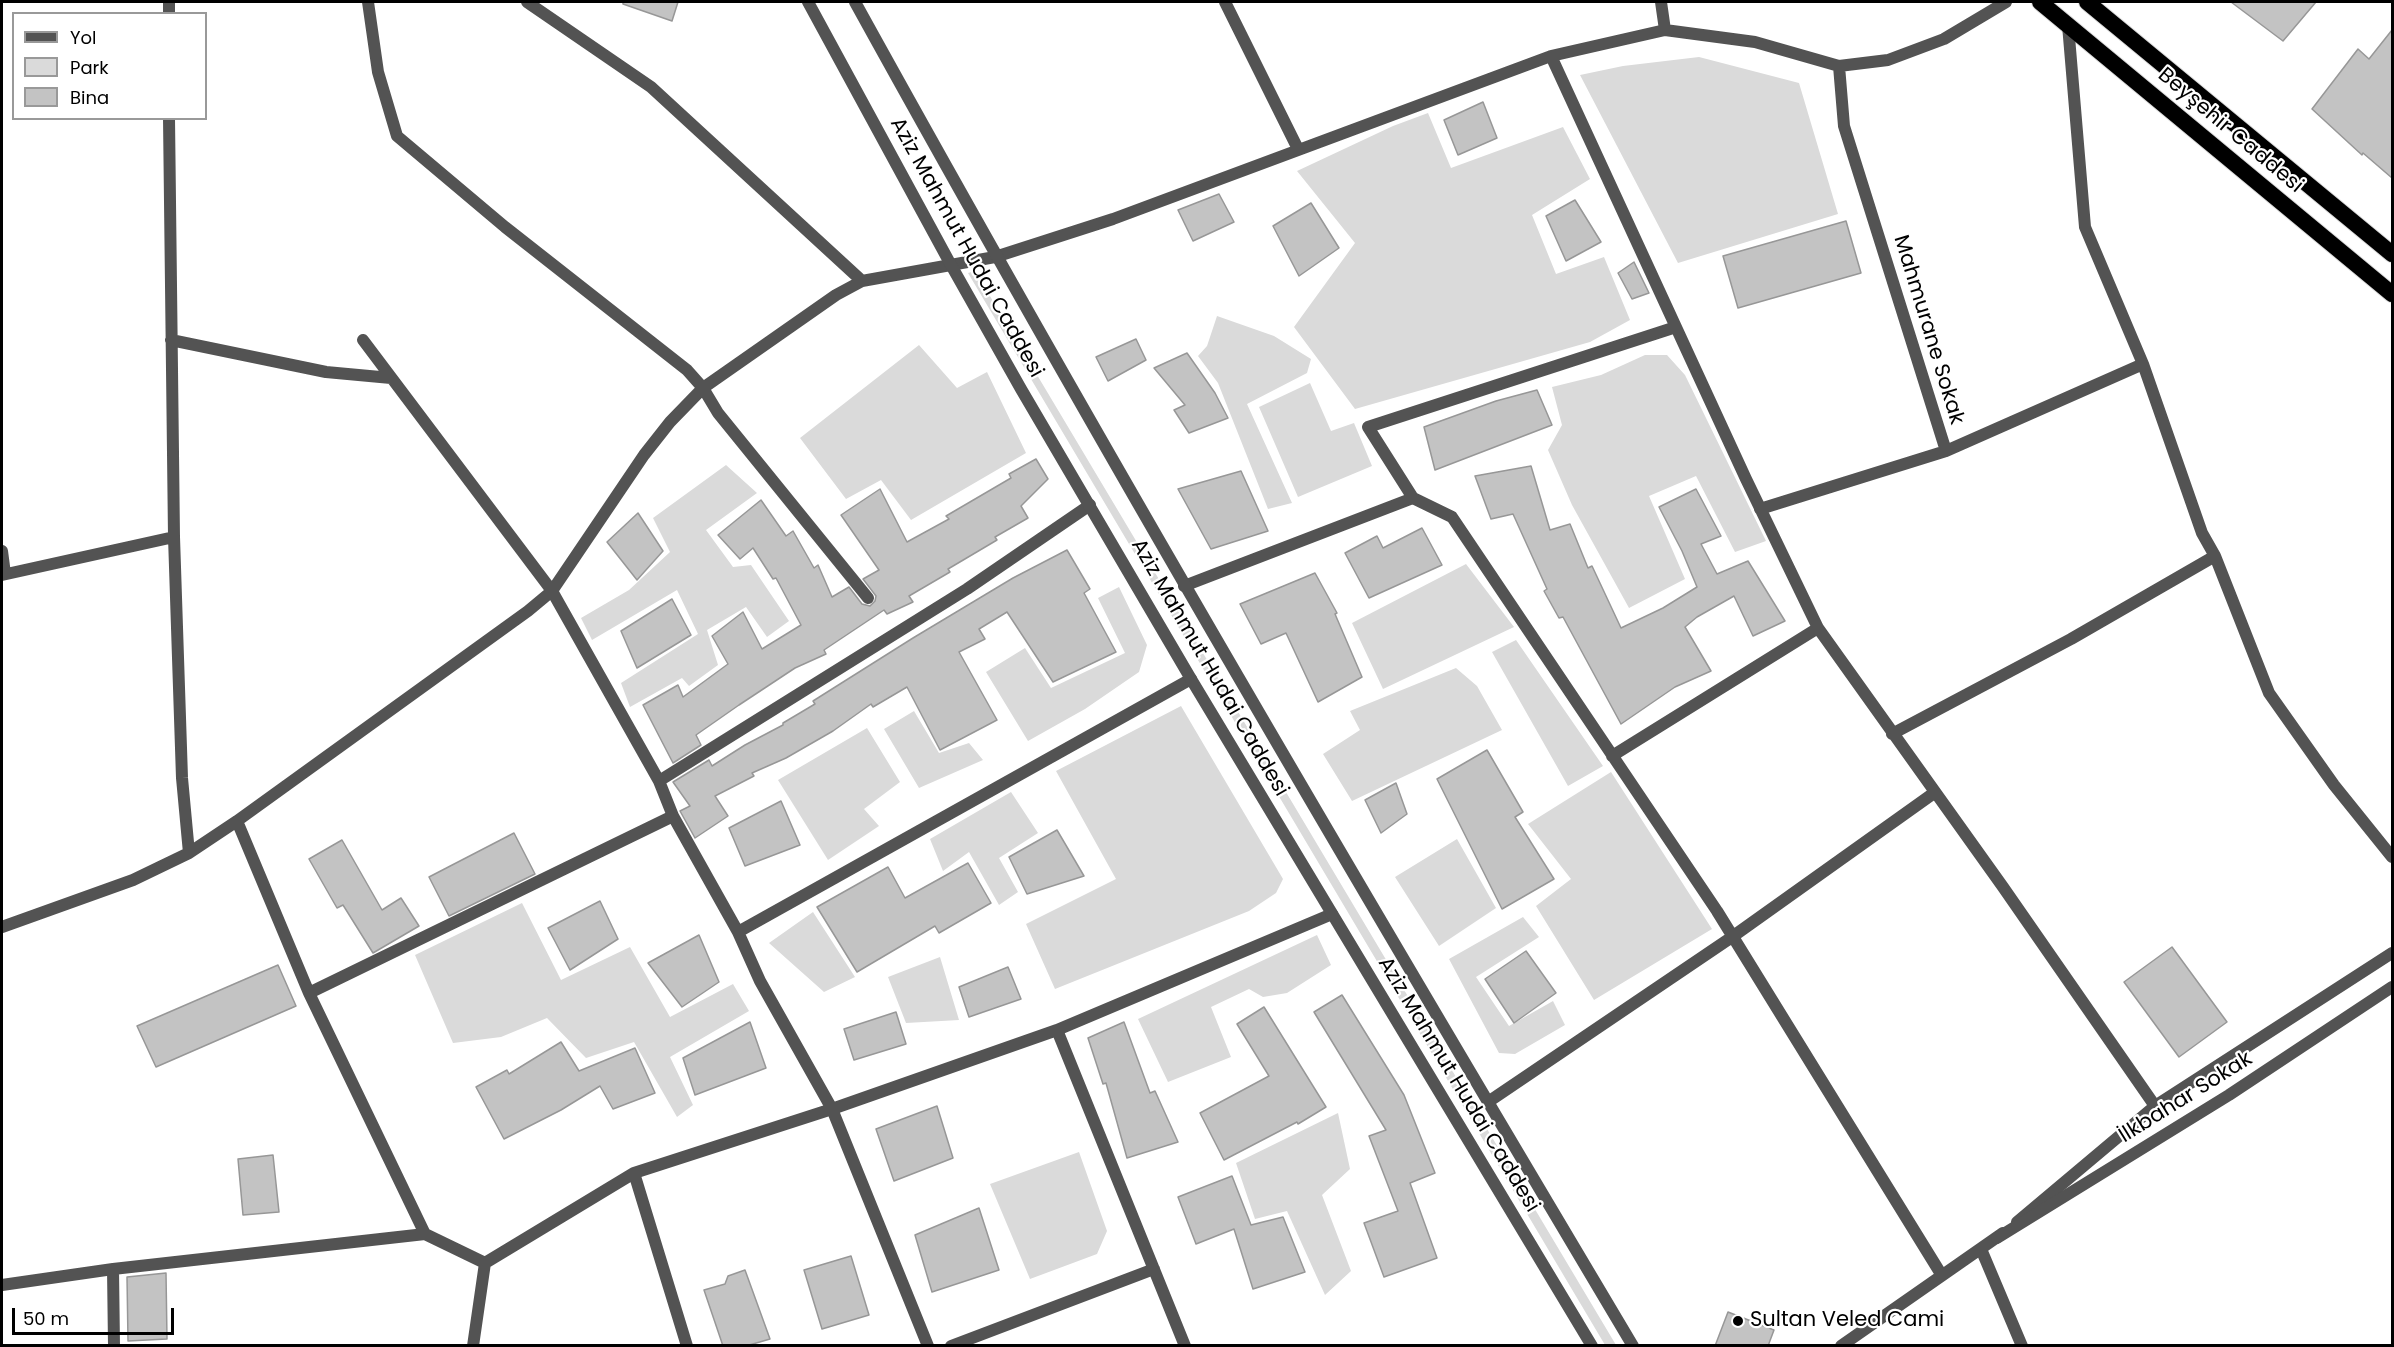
<!DOCTYPE html>
<html>
<head>
<meta charset="utf-8">
<style>
	body { margin:0 }
	#map { position:relative; width:2394px; height:1347px; overflow:hidden; background:#fff; font-family:Poppins,sans-serif }
	canvas { display:block }
	.frame { position:absolute; inset:0; border:3px solid #000; pointer-events:none }
	.legend { position:absolute; left:12px; top:12px; width:195px; height:108px; box-sizing:border-box; background:#fff; border:2px solid #999; margin:0; padding:8px 10px; list-style:none; font-size:18px; color:#000 }
	.legend li { display:flex; align-items:center; gap:12px; height:30px }
	.legend b { width:30px; border:2px solid #999 }
	.scale { position:absolute; left:12px; top:1308px; width:162px; height:27px; box-sizing:border-box; border:3px solid #000; border-top:0; padding-left:8px; font-size:18px; line-height:21px; white-space:nowrap; color:#000; -webkit-text-stroke:4px #fff; paint-order:stroke }
</style>
</head>
<body>
<div id="map">
<canvas width="2394" height="1347"></canvas>
<div class="frame"></div>
<ul class="legend">
<li><b style="height:8px;background:#535353"></b>Yol</li>
<li><b style="height:16px;background:#dadada"></b>Park</li>
<li><b style="height:16px;background:#c3c3c3"></b>Bina</li>
</ul>
<div class="scale">50 m</div>
</div>
<script>
const context = document.querySelector('canvas').getContext('2d');
context.lineJoin = 'round';
function fillPath(path, color) {
  context.fillStyle = color;
  context.fill(path, 'evenodd');
}
function trace(path, color, width, dash) {
  context.strokeStyle = color;
  context.lineWidth = width;
  context.lineCap = dash ? 'butt' : 'round';
  context.setLineDash(dash || []);
  context.stroke(path);
}
function label(font, color, halo, rows, align = 'center') {
  context.font = font + ' Poppins,sans-serif';
  context.lineWidth = 4.5;
  context.setLineDash([]);
  context.textBaseline = 'middle';
  context.strokeStyle = halo;
  context.fillStyle = color;
  for (const [text, x, y, turn = 0] of rows) {
    context.save();
    context.translate(x, y);
    context.rotate((+turn || 0) * Math.PI / 180);
    context.textAlign = isNaN(turn) ? turn : align;
    if (halo) context.strokeText(text, 0, 0);
    context.fillText(text, 0, 0);
    context.restore();
  }
}
const green = new Path2D(`
	M1699 57 1799 83 1838 214 1678 263 1580 75 1623 66Z
	M1428 113 1451 168 1563 127 1590 179 1532 215 1556 274 1604 257 1630 320 1590 342 1355 409 1294 327 1355 243 1297 171 1393 126Z
	M975 271 1616 1345H1605L968 273Z
	M1217 316 1274 336 1311 359 1307 373 1247 404 1292 503 1268 509 1218 383 1198 356 1207 346Z
	M919 345 957 388 987 372 1026 453 911 520 881 480 846 499 800 438Z
	M1645 355H1667L1685 375 1766 541 1735 552 1696 476 1649 496 1685 579 1629 608 1572 505 1548 450 1562 425 1552 387 1601 375Z
	M1310 383 1331 431 1354 423 1372 466 1298 497 1259 407Z
	M726 465 757 493 706 530 733 567 751 565 789 621 767 637 746 607 707 630 718 665 689 686 682 678 630 707 621 683 698 634 677 590 592 640 581 618 629 590 670 552 653 518Z
	M1466 564 1514 627 1383 689 1352 623Z
	M1119 587 1147 645 1139 672 1085 709 1028 741 986 672 1025 648 1051 688 1125 653 1098 598Z
	M1516 640 1603 766 1568 786 1492 652Z
	M1456 668 1477 686 1502 730 1352 801 1323 754 1360 730 1350 711Z
	M1181 706 1283 879 1276 893 1249 911 1055 989 1026 924 1116 879 1056 771Z
	M914 711 939 753 969 743 983 760 919 788 884 729Z
	M867 728 900 782 864 809 879 826 828 860 778 780Z
	M1611 772 1712 929 1594 1000 1536 906 1571 879 1528 824Z
	M1011 792 1038 833 999 858 1018 892 999 905 969 852 943 871 930 839Z
	M1457 839 1496 908 1439 946 1395 877Z
	M522 903 561 980 630 947 670 1017 733 984 749 1011 670 1057 693 1105 677 1117 634 1042 586 1058 547 1018 501 1037 453 1043 415 955Z
	M813 912 855 977 824 992 769 943Z
	M1523 917 1539 937 1476 977 1509 1026 1553 1001 1565 1025 1515 1054 1499 1053 1449 959Z
	M1317 935 1331 965 1287 993 1263 997 1249 989 1211 1007 1231 1057 1168 1082 1138 1019Z
	M940 957 959 1020 906 1023 888 977Z
	M1338 1113 1350 1169 1322 1195 1351 1271 1325 1295 1287 1211 1255 1219 1236 1163Z
	M1079 1152 1107 1231 1097 1254 1030 1279 990 1184Z`);
const building = new Path2D(`
	M623 2H678L672 21 623 4Z
	M2231 2H2316L2283 41Z
	M2392 30V178L2363 153 2362 155 2312 109 2358 49 2369 59Z
	M1483 102 1497 138 1458 155 1444 120Z
	M1219 194 1234 222 1193 241 1178 210Z
	M1575 200 1601 242 1566 261 1546 216Z
	M1311 203 1339 248 1299 276 1273 226Z
	M1846 221 1861 273 1738 308 1723 256Z
	M1634 262 1649 293 1632 299 1618 273Z
	M1136 339 1146 360 1108 381 1096 357Z
	M1187 353 1215 393 1228 418 1189 433 1174 410 1185 405 1154 368Z
	M1537 390 1552 425 1435 470 1424 427 1496 401Z
	M1036 459 1048 479 1021 506 1028 518 995 537 997 540 948 569 950 572 909 596 913 602 887 614 884 610 824 650 826 654 795 668 739 705 696 735 701 745 673 763 643 705 678 685 683 697 728 664 712 636 743 612 762 649 801 625 776 578 773 579 753 548 740 559 718 535 761 500 786 536 793 531 814 568 818 565 832 597 849 587 862 604 870 606 875 601 876 596 863 579 879 570 841 515 880 489 907 542 949 519 946 516 1011 478 1009 474Z
	M1531 466 1550 530 1570 524 1588 568 1592 566 1621 628 1663 608 1697 587 1682 551 1659 507 1696 489 1721 536 1701 544 1717 574 1748 561 1785 621 1753 636 1734 596 1697 617 1685 627 1711 671 1675 687 1621 724 1563 617 1559 618 1544 591 1547 589 1513 514 1491 519 1475 476Z
	M1241 471 1268 531 1211 549 1178 489Z
	M638 513 663 551 637 580 607 542Z
	M1422 528 1442 565 1369 598 1345 553 1377 536 1383 548Z
	M1067 550 1090 589 1084 593 1116 652 1053 682 1007 612 979 629 985 639 959 652 997 720 940 750 907 687 873 707 871 704 833 731 786 758 752 773 754 776 715 796 728 816 695 838 680 811 690 806 673 782 709 760 712 766 745 745 783 725V723L815 704 813 701 913 638 1013 578Z
	M1315 573 1337 613 1335 614 1362 677 1318 702 1286 633 1261 644 1240 604Z
	M672 599 691 635 637 668 621 631Z
	M1487 750 1523 812 1515 817 1554 879 1502 909 1437 779Z
	M1396 783 1407 814 1381 833 1365 800Z
	M781 801 800 845 745 866 729 828Z
	M1057 830 1084 876 1027 894 1009 857Z
	M514 833 535 874 449 916 429 877Z
	M342 840 382 910 401 898 419 926 373 953 343 905 337 908 309 859Z
	M968 863 991 903 939 933 935 926 857 972 817 907 888 867 905 898Z
	M600 901 618 939 570 970 548 928Z
	M699 935 719 982 682 1007 648 963Z
	M2172 947 2227 1022 2179 1057 2124 982Z
	M1526 951 1556 993 1514 1023 1485 979Z
	M278 965 296 1006 156 1067 137 1026Z
	M1008 967 1021 999 969 1017 959 987Z
	M1342 995 1404 1095 1435 1173 1410 1183 1437 1258 1384 1277 1364 1223 1398 1211 1369 1136 1386 1130 1314 1012Z
	M1264 1007 1326 1107 1298 1124 1297 1122 1224 1160 1200 1113 1269 1076 1237 1024Z
	M896 1012 906 1044 854 1060 844 1029Z
	M750 1022 766 1068 695 1095 683 1058Z
	M1124 1022 1150 1093 1155 1091 1178 1142 1127 1158 1106 1083 1103 1084 1088 1038Z
	M561 1042 579 1071 635 1048 655 1093 613 1109 600 1086 561 1110 504 1139 476 1087 507 1070 509 1074Z
	M937 1106 953 1158 894 1181 876 1129Z
	M273 1155 279 1212 243 1215 238 1159Z
	M1232 1176 1251 1225 1283 1217 1305 1272 1253 1289 1234 1229 1196 1244 1178 1197Z
	M979 1208 999 1270 932 1292 915 1235Z
	M851 1256 869 1315 822 1329 804 1270Z
	M745 1270 770 1339 746 1346H723L704 1290 725 1284 728 1276Z
	M166 1273 167 1339 128 1341 127 1277Z
	M1728 1312 1774 1330 1768 1346H1715Z`);
const minor = new Path2D(`
	M368 2 378 72 397 136 505 227 687 370 703 388 718 413 868 598
	M527 2 651 87 862 281
	M1225 2 1298 149
	M1661 2 1665 30
	M169 14V2
	M1551 56 1746 479 1818 628 2003 887 2155 1106 2017 1222
	M169 118 174 537
	M171 340 326 372 391 378
	M363 340 552 591 659 781 673 816 738 932 760 981 832 1109 928 1346
	M1946 451 2143 364 2085 227 2068 25
	M1413 498 1452 517 1717 911 1941 1274
	M1760 509 1946 451 1844 126 1839 66
	M2 551 5 574
	M2215 556 2269 693 2334 785 2392 857
	M2 575 174 537 182 778 189 853
	M1184 586 1413 498 1368 427 1676 327
	M1892 734 2071 639 2215 556 2202 533 2143 364
	M1612 756 1818 628
	M659 781 967 589 1090 505
	M2 927 133 880 189 853 237 821 528 611 552 591 644 455 670 422 703 388 836 295 862 281 995 257 1113 219 1551 56 1665 30 1755 42 1839 66 1888 60 1944 39 2006 2
	M738 932 1191 679
	M309 993 673 816
	M1057 1030 1332 914
	M1488 1102 1732 937 1934 793
	M634 1173 687 1346
	M425 1234 485 1263
	M1981 1249 2022 1346
	M113 1269 114 1346
	M2 1285 113 1269 425 1234 309 993 237 821
	M473 1346 485 1263 634 1173 832 1109 1057 1030 1185 1346
	M951 1346 1154 1269
	M1841 1346 2003 1233`);
const tertiary = new Path2D(`
	M808 2 951 265 1021 389 1191 679 1592 1346
	M855 2C1105 455 1368 901 1633 1346
	M2155 1106 2392 953
	M1997 1238 2229 1095 2392 987`);
const trunk = new Path2D(`
	M2040 2 2392 294
	M2087 2 2392 254`);
const markers = [
	[1738,1321,6,"#000"]
];
const streetNames = [
	["Beyşehir Caddesi",2230,131,40],
	["Aziz Mahmut Hudai Caddesi",966,248,61],
	["Mahmurane Sokak",1928,330,73],
	["Aziz Mahmut Hudai Caddesi",1209,668,60],
	["Aziz Mahmut Hudai Caddesi",1458,1085,59],
	["İlkbahar Sokak",2186,1098,-32]
];
const poiNames = [
	["Sultan Veled Cami",1750,1321]
];
fillPath(green, '#dadada');
fillPath(building, '#c3c3c3');
trace(building, '#979797', 1.5);
trace(trunk, '#dbdbdb', 18);
trace(minor, '#535353', 12);
trace(tertiary, '#535353', 12);
trace(trunk, '#000', 16);
for (const [x, y, r, color] of markers) {
  const dot = new Path2D();
  dot.arc(x, y, r, 0, 2 * Math.PI);
  context.fillStyle = color;
  context.fill(dot);
  trace(dot, '#fff', 2);
}
label('21px', '#000', '#fff', streetNames);
label('21px', '#000', '#fff', poiNames, 'left');
</script>
</body>
</html>
